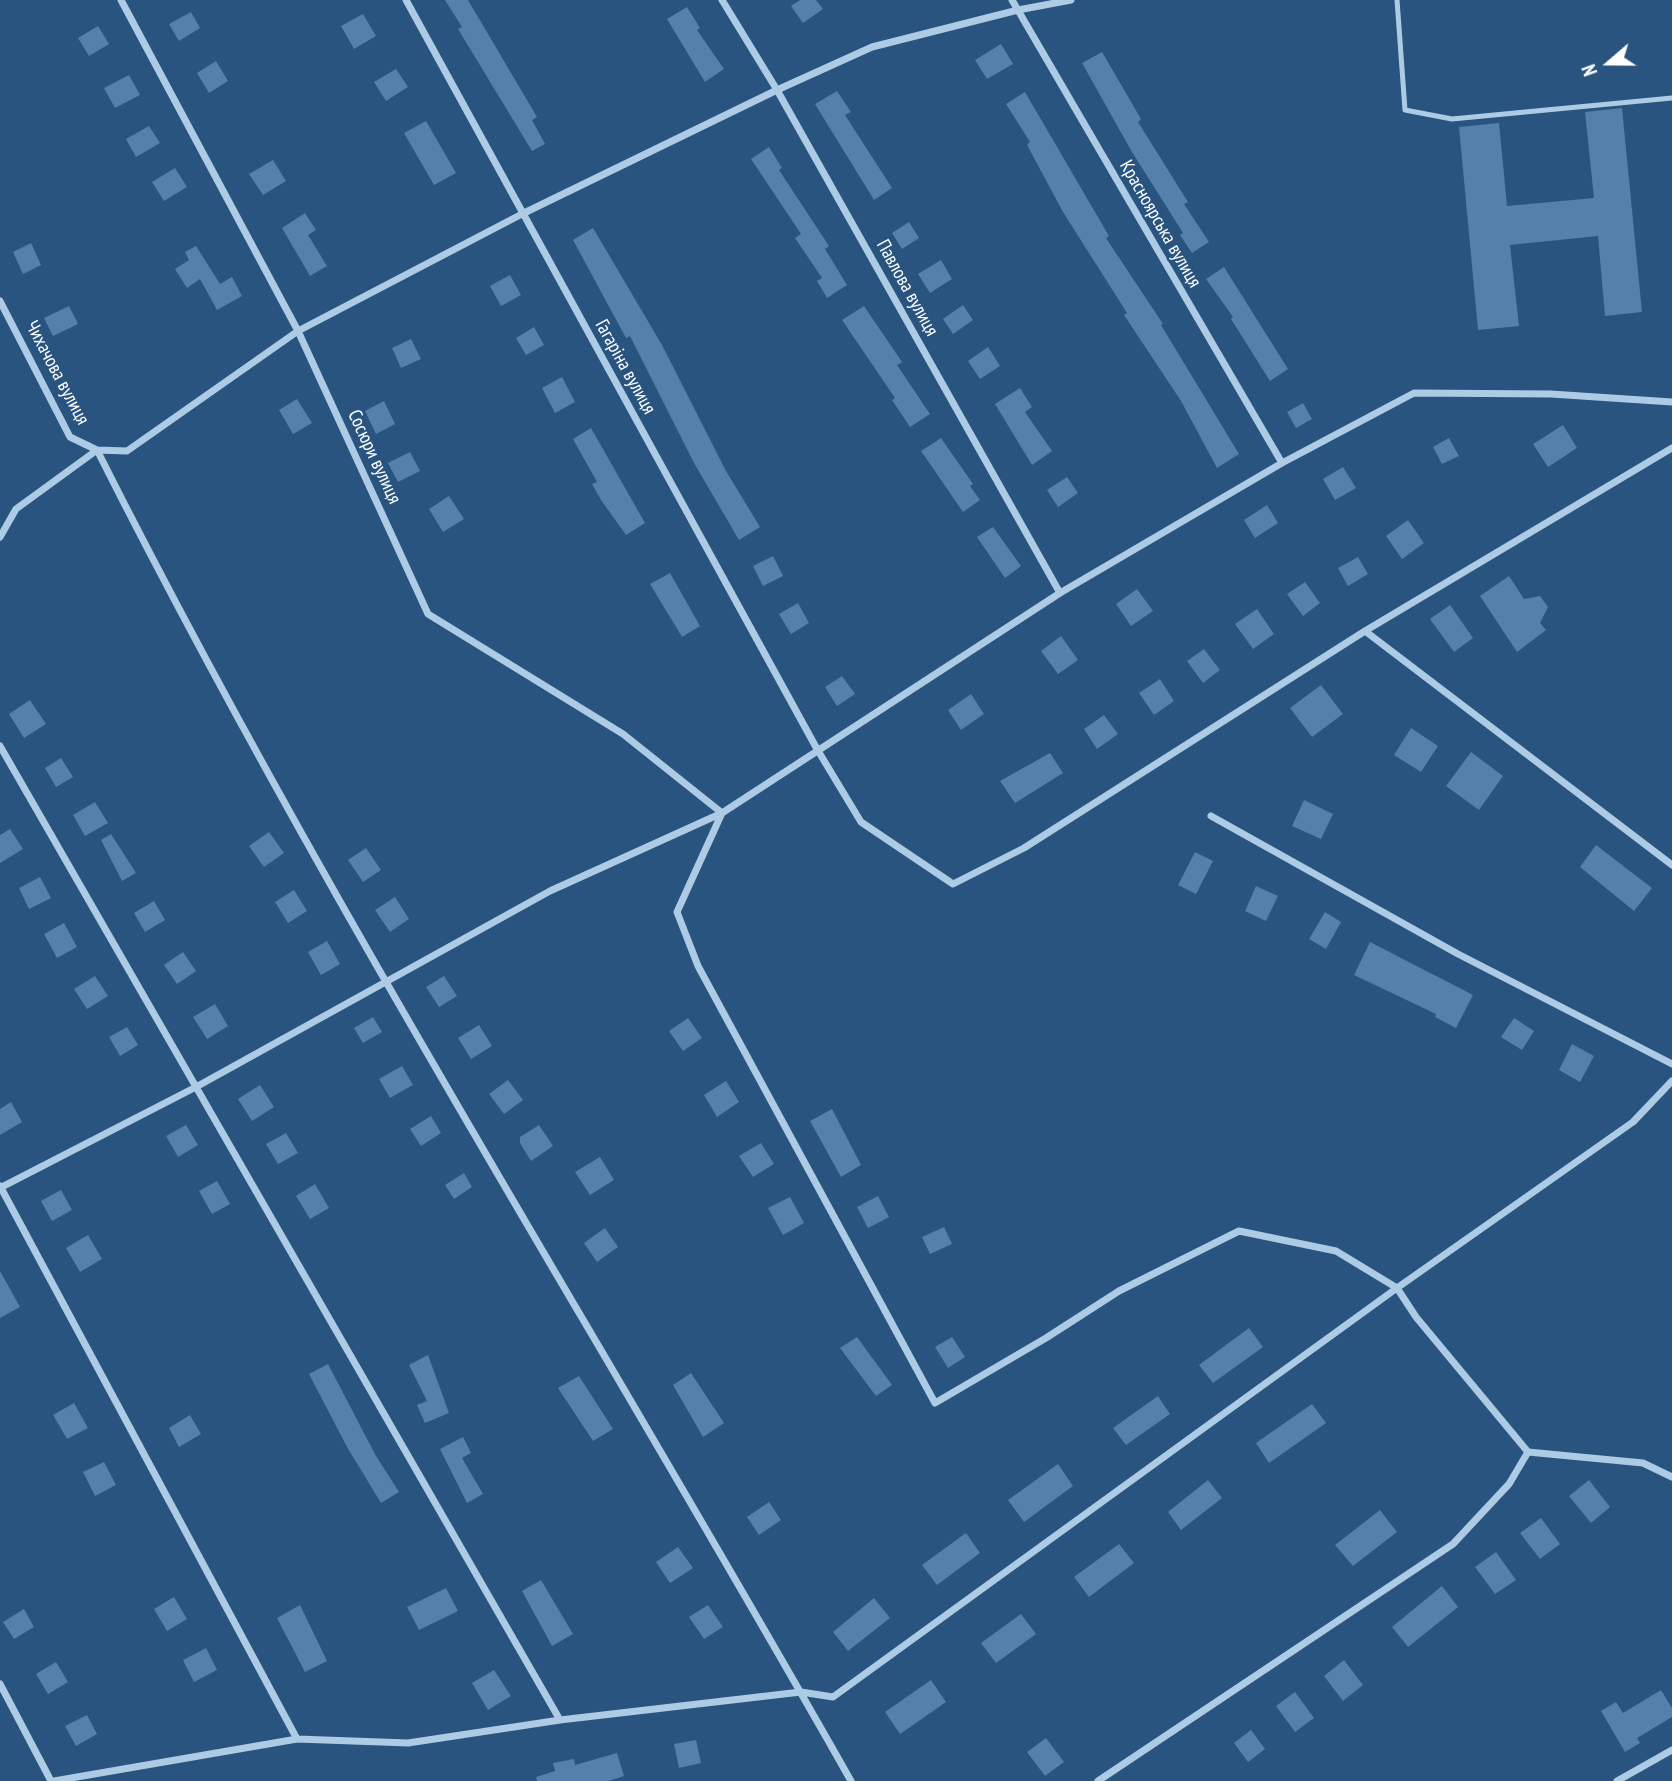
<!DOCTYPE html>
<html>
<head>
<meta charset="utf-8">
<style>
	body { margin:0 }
	#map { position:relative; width:1672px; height:1781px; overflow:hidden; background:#28547f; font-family:"PT Sans Narrow",sans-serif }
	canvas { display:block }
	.north { position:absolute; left:1574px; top:28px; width:70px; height:70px; -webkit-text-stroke:5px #28547f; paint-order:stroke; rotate:250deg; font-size:19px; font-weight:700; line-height:28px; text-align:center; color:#fff }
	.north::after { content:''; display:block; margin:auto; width:24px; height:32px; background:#fff; clip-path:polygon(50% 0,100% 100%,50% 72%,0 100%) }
</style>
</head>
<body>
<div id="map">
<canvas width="1672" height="1781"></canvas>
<div class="north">N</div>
</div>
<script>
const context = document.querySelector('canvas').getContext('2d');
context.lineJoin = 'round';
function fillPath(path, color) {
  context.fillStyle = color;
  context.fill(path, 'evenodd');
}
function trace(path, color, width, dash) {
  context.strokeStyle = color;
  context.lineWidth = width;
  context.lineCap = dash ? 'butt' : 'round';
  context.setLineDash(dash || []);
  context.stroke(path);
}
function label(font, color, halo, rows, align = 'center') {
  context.font = font + ' "PT Sans Narrow",sans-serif';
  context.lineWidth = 5;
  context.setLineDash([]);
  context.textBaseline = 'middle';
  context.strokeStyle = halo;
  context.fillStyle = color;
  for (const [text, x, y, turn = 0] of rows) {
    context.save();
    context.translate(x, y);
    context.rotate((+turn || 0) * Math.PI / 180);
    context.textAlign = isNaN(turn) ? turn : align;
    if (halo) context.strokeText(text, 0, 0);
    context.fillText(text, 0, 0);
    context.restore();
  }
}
const building = new Path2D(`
	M445 0H468L537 117 532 120 545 144 532 151 458 29 462 27Z
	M800 0H816L823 9 803 23 791 6Z
	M687 7 700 28 697 30 724 69 705 82 667 19Z
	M191 12 200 28 179 41 169 24Z
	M363 14 376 36 354 49 341 26Z
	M98 26 109 44 89 56 78 38Z
	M1001 44 1013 64 987 79 975 60Z
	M1102 52 1141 119 1138 122 1188 202 1184 204 1209 242 1192 253 1180 235 1183 233 1132 152 1082 63Z
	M216 61 228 81 209 93 197 73Z
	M396 69 408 87 386 101 374 82Z
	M129 75 140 95 115 108 104 88Z
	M837 91 851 112 845 115 892 188 874 200 815 104Z
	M1025 92 1109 236 1106 238 1163 324 1161 325 1239 454 1217 468 1181 401 1124 315 1127 313 1063 212 1027 145 1030 142 1006 104Z
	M1622 108 1642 312 1605 316 1598 236 1510 245 1519 326 1478 330 1459 127 1499 123 1507 206 1594 198 1585 112Z
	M426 121 456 173 434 185 404 133Z
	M149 126 160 143 136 157 126 139Z
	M769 147 782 168 779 170 829 246 825 249 847 285 827 298 817 281 822 278 795 238 801 234 751 159Z
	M273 160 286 181 263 195 249 174Z
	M175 168 187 187 164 201 152 182Z
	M305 213 316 230 308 235 327 266 310 276 282 228Z
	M909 222 919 238 902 249 892 233Z
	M593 228 662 345 726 471 760 527 739 540 694 463 630 336 626 338 573 240Z
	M31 243 41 265 23 274 13 252Z
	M196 246 220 284 232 277 242 296 217 310 200 279 187 288 175 269 189 260 185 252Z
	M941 260 952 279 930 293 918 274Z
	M1224 267 1288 369 1270 381 1231 319 1233 317 1206 279Z
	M510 275 521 295 501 306 490 286Z
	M963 305 973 320 953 334 943 319Z
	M69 306 78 324 53 336 44 318Z
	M864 306 902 362 897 365 930 414 910 427 892 400 895 398 842 320Z
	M534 327 544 345 526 355 516 338Z
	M411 339 421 359 401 368 392 348Z
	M988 347 1000 366 980 379 968 361Z
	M562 377 575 402 555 413 542 388Z
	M1020 388 1032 407 1025 412 1052 451 1032 465 995 404Z
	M297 399 312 423 293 434 279 410Z
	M384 401 395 424 376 434 365 411Z
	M1303 403 1312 419 1296 428 1287 412Z
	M1563 425 1577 448 1548 467 1533 444Z
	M591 428 645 523 626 535 601 500 592 484 597 482 573 439Z
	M941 438 973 484 970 486 980 500 963 512 921 451Z
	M1449 438 1459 456 1442 464 1433 447Z
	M410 452 420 471 398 482 388 463Z
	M1343 467 1356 488 1335 500 1323 479Z
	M1067 477 1078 493 1058 507 1047 490Z
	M449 496 464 519 443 532 429 509Z
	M1267 505 1278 523 1255 538 1244 520Z
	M1408 520 1424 543 1402 559 1386 536Z
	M993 527 1021 566 1005 578 977 537Z
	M773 556 783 576 763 586 753 566Z
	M1358 557 1368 574 1348 586 1338 568Z
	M670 573 700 626 682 637 650 584Z
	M1509 576 1524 599 1540 596 1548 607 1540 623 1546 630 1517 652 1480 596Z
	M1305 582 1320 603 1303 616 1287 594Z
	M1137 589 1153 611 1131 626 1116 604Z
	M798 603 809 623 791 634 779 614Z
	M1450 605 1473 638 1454 652 1430 619Z
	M1257 609 1274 634 1253 649 1235 624Z
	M1061 636 1078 660 1058 674 1041 651Z
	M1204 649 1220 670 1203 683 1187 661Z
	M842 676 855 694 837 706 825 687Z
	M1160 679 1174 701 1154 715 1139 693Z
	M1321 685 1343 714 1312 737 1290 708Z
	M971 694 984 714 961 730 948 710Z
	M30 700 46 724 24 738 9 714Z
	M1104 715 1118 734 1097 749 1084 729Z
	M1411 728 1438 746 1421 772 1394 755Z
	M1471 752 1503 776 1479 810 1446 786Z
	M1050 753 1063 773 1015 803 1000 781Z
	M61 758 73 777 56 787 45 768Z
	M1304 800 1333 814 1321 839 1292 826Z
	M95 802 108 823 85 836 73 815Z
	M10 829 23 849 0 863V835Z
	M269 832 284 853 264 867 249 846Z
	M111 834 136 873 122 881 101 840Z
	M1596 845 1652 888 1634 911 1580 867Z
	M366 848 381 870 363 882 348 860Z
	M1195 852 1213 861 1196 894 1178 885Z
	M40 877 51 898 29 909 19 888Z
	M1256 886 1278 896 1266 921 1245 911Z
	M294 890 307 911 288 923 275 902Z
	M395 897 409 919 390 932 375 910Z
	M154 901 165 920 145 932 134 913Z
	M1325 912 1341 922 1326 949 1309 939Z
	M64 923 77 947 57 958 44 934Z
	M327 941 340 964 321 975 308 952Z
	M1370 942 1473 995 1456 1028 1435 1017 1436 1014 1354 975Z
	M183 952 196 971 177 984 164 965Z
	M95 976 108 996 87 1009 74 989Z
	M444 976 457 996 439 1007 426 987Z
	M215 1004 228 1026 207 1039 193 1017Z
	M373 1017 382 1032 363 1043 354 1028Z
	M688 1018 702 1038 683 1051 669 1031Z
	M1514 1018 1534 1031 1522 1050 1501 1037Z
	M479 1025 492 1046 471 1059 458 1038Z
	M127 1027 138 1045 120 1056 109 1037Z
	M1572 1044 1594 1056 1580 1082 1559 1070Z
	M402 1066 413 1085 390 1098 379 1079Z
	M508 1080 523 1100 504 1114 489 1094Z
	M726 1081 739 1102 717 1117 704 1095Z
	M260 1085 274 1107 252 1121 238 1099Z
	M11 1102 22 1122 0 1135V1109Z
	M832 1109 861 1165 841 1177 810 1121Z
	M431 1116 441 1133 421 1146 410 1129Z
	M186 1125 198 1145 178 1157 166 1136Z
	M539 1125 553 1146 531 1161 520 1143V1137Z
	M286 1133 298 1153 278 1164 266 1144Z
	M761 1143 774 1164 753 1177 739 1156Z
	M600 1157 614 1180 590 1195 575 1172Z
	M464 1173 472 1187 454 1199 445 1185Z
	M217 1181 230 1204 212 1214 199 1191Z
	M315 1184 329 1208 310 1219 296 1196Z
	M61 1190 72 1210 52 1221 41 1201Z
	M878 1196 889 1217 868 1228 857 1207Z
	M790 1197 804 1223 783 1235 768 1208Z
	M944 1227 952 1244 930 1254 922 1237Z
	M605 1228 618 1247 597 1262 584 1243Z
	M88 1235 102 1259 80 1272 66 1248Z
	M0 1271 20 1307 0 1318Z
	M1249 1328 1263 1347 1213 1383 1199 1365Z
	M857 1337 892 1385 876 1396 840 1348Z
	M952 1337 965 1357 948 1368 935 1347Z
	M428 1355 449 1413 425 1423 417 1405 427 1401 409 1365Z
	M328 1364 376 1456 399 1492 381 1503 347 1447 309 1374Z
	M691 1373 724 1423 703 1437 673 1385Z
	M579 1376 613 1429 593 1441 558 1388Z
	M1158 1396 1170 1414 1126 1445 1113 1428Z
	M74 1403 88 1428 67 1439 53 1415Z
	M1312 1404 1326 1423 1269 1463 1256 1443Z
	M190 1415 201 1434 179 1447 169 1428Z
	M463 1437 471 1453 462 1458 483 1494 467 1503 440 1449Z
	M104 1462 116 1485 95 1496 83 1472Z
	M1058 1464 1073 1486 1024 1522 1008 1500Z
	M1208 1480 1222 1498 1181 1530 1168 1512Z
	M1589 1480 1610 1507 1591 1523 1569 1496Z
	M769 1502 781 1520 759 1535 747 1517Z
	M1380 1510 1397 1532 1353 1566 1335 1545Z
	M1541 1518 1560 1544 1540 1559 1520 1533Z
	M966 1533 980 1553 937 1585 922 1565Z
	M1119 1544 1134 1563 1089 1597 1074 1577Z
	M678 1547 693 1568 670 1583 656 1562Z
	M1496 1552 1516 1580 1495 1594 1475 1567Z
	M541 1580 573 1634 552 1646 522 1591Z
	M1442 1586 1458 1607 1408 1647 1392 1627Z
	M446 1588 458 1611 419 1630 407 1607Z
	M174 1597 187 1619 167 1631 154 1609Z
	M874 1598 890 1618 848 1651 833 1632Z
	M300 1605 327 1661 305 1672 277 1618Z
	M708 1605 723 1627 704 1639 689 1617Z
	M24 1609 34 1627 14 1639 3 1622Z
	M1021 1614 1036 1634 996 1663 981 1643Z
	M206 1648 217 1670 194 1682 183 1660Z
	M1344 1660 1363 1685 1343 1701 1324 1676Z
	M56 1662 68 1682 48 1694 36 1674Z
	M494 1670 511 1696 488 1710 472 1683Z
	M931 1680 946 1702 900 1734 885 1712Z
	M1661 1690 1672 1708V1717L1637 1738 1640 1743 1625 1752 1601 1711 1616 1702 1623 1713Z
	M1295 1692 1314 1718 1295 1732 1276 1706Z
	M87 1715 97 1734 76 1746 65 1726Z
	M1251 1730 1265 1749 1248 1762 1234 1743Z
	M1046 1738 1064 1762 1045 1776 1027 1752Z
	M696 1740 701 1763 679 1768 674 1744Z
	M617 1753 624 1776 608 1781H537L536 1777 555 1771 553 1763 574 1759 575 1765Z`);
const lane = new Path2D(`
	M1397 0 1405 110 1452 119 1672 98`);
const street = new Path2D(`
	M121 0 298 331 428 614 623 734 722 813 677 912 698 966 935 1403 1046 1338 1119 1291 1239 1231 1336 1251 1397 1288 1416 1317 1528 1452 1643 1463 1672 1477
	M406 0 817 749 861 822 953 884 1024 848 1365 631 1672 448
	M722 0 777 90 1060 593
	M1012 0 1282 463
	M0 301 70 437 97 450C326 905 600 1337 851 1781
	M0 537 16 509 97 450 127 451 298 331 522 214 777 90 872 47 1018 10 1071 0
	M1365 631 1672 865
	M0 746 560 1720
	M1211 816 1458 954 1672 1064
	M0 1186 297 1739
	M0 1188 196 1087 550 891 722 813 1060 593 1282 463 1414 393 1551 394 1672 402
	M0 1684 51 1781
	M54 1781 297 1739 408 1743 560 1720 801 1692 833 1697 1397 1288 1633 1122 1672 1081
	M1098 1781 1453 1544 1509 1484 1528 1452
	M1617 1781 1672 1750`);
const streetNames = [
	["Красноярська вулиця",1160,224,60],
	["Павлова вулиця",907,288,61],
	["Гагаріна вулиця",625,367,61],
	["Чихачова вулиця",57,373,62],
	["Сосюри вулиця",374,457,65]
];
fillPath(building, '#5480a9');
trace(lane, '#aecbe5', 5);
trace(street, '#aecbe5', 7);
label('19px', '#fff', '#28547f', streetNames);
</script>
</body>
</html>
